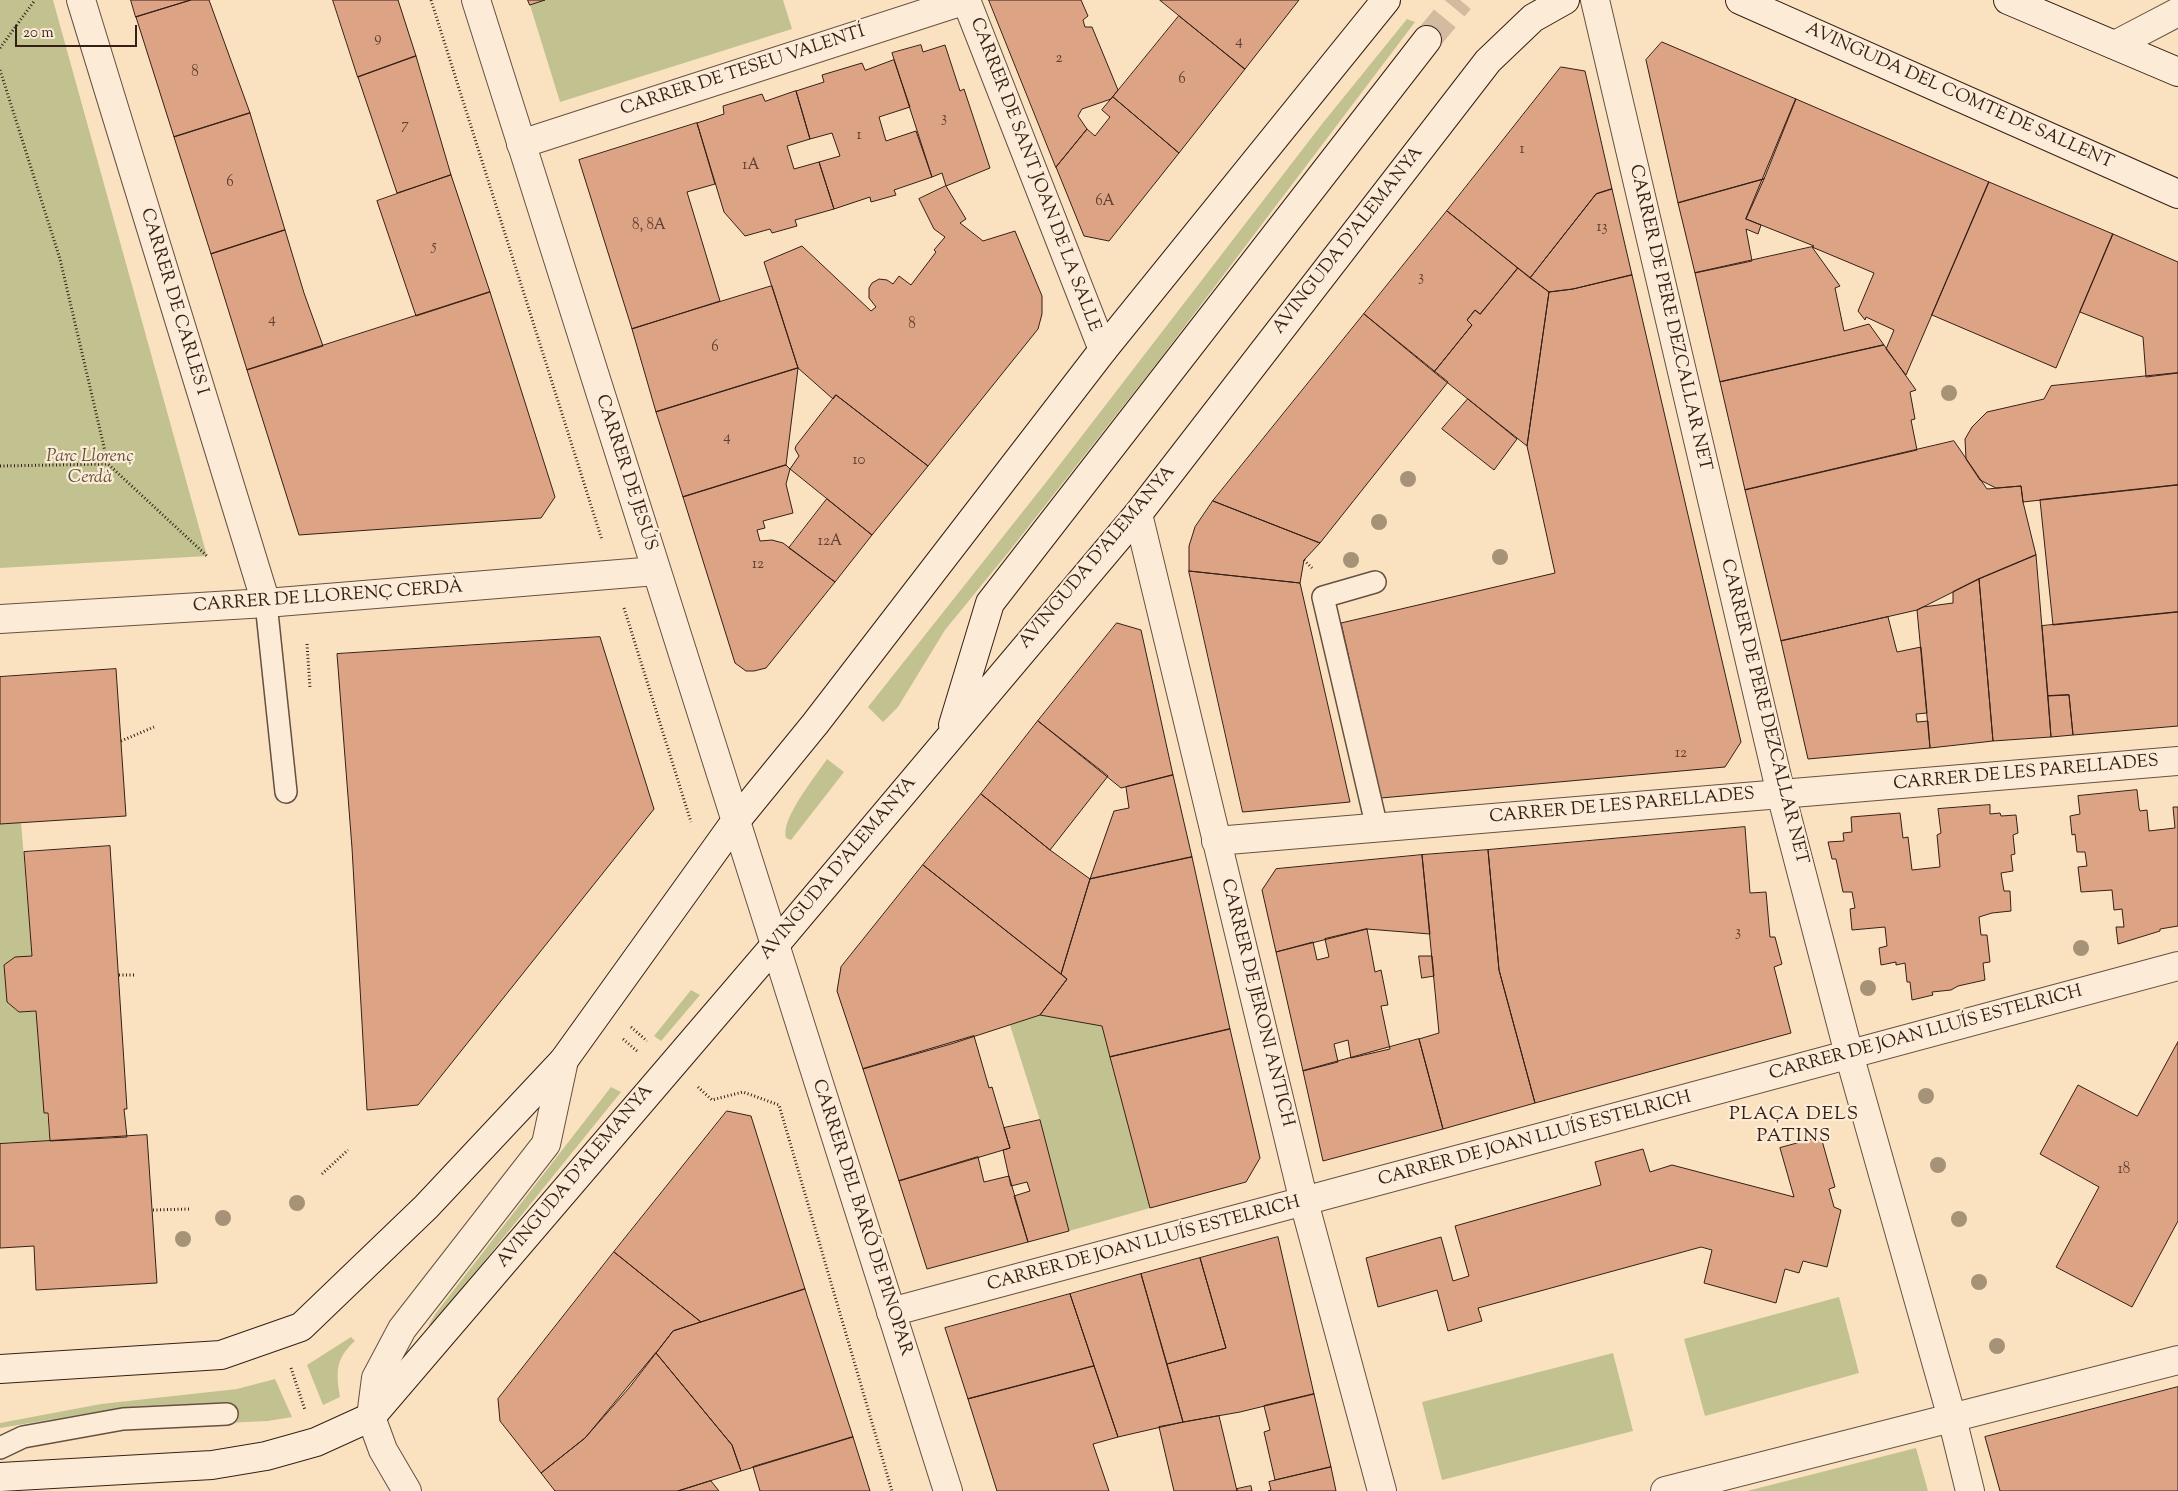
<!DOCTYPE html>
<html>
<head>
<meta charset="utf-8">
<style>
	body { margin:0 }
	#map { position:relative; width:2178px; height:1491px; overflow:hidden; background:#fae2c1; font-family:"Sorts Mill Goudy",serif }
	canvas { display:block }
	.scale { position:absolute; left:15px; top:25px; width:122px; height:22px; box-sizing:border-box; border:2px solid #361f16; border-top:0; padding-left:6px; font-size:15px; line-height:18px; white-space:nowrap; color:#361f16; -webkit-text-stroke:4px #fcecd7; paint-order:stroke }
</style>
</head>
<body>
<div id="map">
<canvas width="2178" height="1491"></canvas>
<div class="scale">20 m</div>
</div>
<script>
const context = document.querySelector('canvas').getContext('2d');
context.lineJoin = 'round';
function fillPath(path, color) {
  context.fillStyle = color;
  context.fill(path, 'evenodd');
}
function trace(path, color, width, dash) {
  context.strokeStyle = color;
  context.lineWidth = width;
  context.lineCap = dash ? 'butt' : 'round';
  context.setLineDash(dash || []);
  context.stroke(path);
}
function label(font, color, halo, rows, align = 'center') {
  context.font = font + ' "Sorts Mill Goudy",serif';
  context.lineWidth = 4.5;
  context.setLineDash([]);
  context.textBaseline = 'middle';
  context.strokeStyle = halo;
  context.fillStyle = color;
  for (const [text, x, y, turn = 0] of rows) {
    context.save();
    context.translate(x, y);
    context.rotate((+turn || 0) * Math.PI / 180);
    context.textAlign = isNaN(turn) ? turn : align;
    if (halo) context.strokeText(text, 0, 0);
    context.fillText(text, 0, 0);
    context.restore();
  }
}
const green = new Path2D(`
	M0 0H53L207 556 0 568Z
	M545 0H783L792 29 560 102 530 5Z
	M1407 19 1415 22 1160 359 1007 554 945 630 898 707 883 722 868 707 1051 476 1322 124Z
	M827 759 844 772 791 840 786 838C780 819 816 776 827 759Z
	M21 822 32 956 4 965 7 1002 19 1012 36 1011 50 1141 0 1144V824Z
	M691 990 700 995 661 1041 654 1036Z
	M1040 1015 1102 1026 1150 1208 1069 1231 1040 1120 1010 1025Z
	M611 1087 621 1092 436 1321 428 1326 436 1313Z
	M1839 1297 1859 1373 1705 1416 1684 1339Z
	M351 1337 355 1341C335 1359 336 1372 340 1397L323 1405 307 1365Z
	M1613 1353 1633 1431 1442 1480 1422 1402Z
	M275 1379 292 1417 268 1421 225 1423 224 1405 102 1411 0 1428V1423L101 1404 237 1389Z
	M1916 1448 1928 1491H1747Z`);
const building = new Path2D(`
	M131 0H191L136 17Z
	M191 0H209L250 113 174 137 136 17Z
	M333 0H398L416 56 358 77Z
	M528 0H545L530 5Z
	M989 0H1081L1088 16 1083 20 1085 27H1092L1118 90 1111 99 1082 109 1078 116 1087 129 1056 167Z
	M1160 0H1299L1245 69Z
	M1179 16 1245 69 1179 153 1113 97Z
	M1662 42 1796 99 1764 179 1678 203 1646 60Z
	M921 45 923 52 945 45 960 91 964 89 990 168 946 186 942 173 932 177 892 53Z
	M416 56 451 175 397 193 358 77Z
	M894 60 910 107 879 117 886 141 916 131 932 177 894 190 896 195 871 202 870 197 834 209 819 162 840 156 832 133 810 139 796 91 824 82 822 75 862 63 865 70Z
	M1561 67 1585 71 1612 189 1596 194 1530 278 1447 211Z
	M796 91 810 139 787 146 794 169 819 162 834 209 795 220 797 226 772 233 770 229 745 236 724 212 697 123 724 114 723 106 762 94 765 101Z
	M1113 97 1179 153 1109 241 1084 236 1056 167 1087 129 1095 136 1110 117 1102 110Z
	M1796 99 1989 182 1906 375 1886 349 1894 330 1866 317 1865 320 1858 311 1874 273 1812 247 1814 246 1746 219Z
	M250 113 285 230 211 254 174 137Z
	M697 123 715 184 687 192 720 301 632 329 579 160Z
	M451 175 490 292 416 316 377 201Z
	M1764 179 1746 219 1761 225 1758 234 1746 229 1752 261 1695 273 1678 203Z
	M1989 182 2113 234 2056 368 1932 315Z
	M946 186 966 219 960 223 983 241 1015 231 1042 296V314L1038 329 928 466 836 395 833 399 798 368 764 262 802 246 871 311 876 307 869 298V288L872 283 879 279 887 280 893 284 899 276 911 285 936 252 934 250 945 237 934 229 919 199Z
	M1612 189 1632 275 1573 289 1549 292 1530 278 1596 194Z
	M1447 211 1518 268 1480 314 1475 310 1467 320 1472 325 1434 372 1364 314Z
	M285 230 304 293 323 346 247 370 211 254Z
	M2113 234 2178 262V373L2146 377 2143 337 2080 312Z
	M1812 247 1840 286 1835 288 1844 331 1869 324 1884 345 1720 382 1695 273Z
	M1518 268 1549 292 1527 446 1434 372 1472 325 1467 320 1475 310 1480 314Z
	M1632 275 1741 742 1725 767 1381 798 1341 623 1555 573 1527 446 1549 292 1573 289Z
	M772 286 798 368 656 412 632 329Z
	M490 292 555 497 541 518 299 535 247 370Z
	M1364 314 1448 382 1320 543 1213 501Z
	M1884 345 1916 390 1910 392 1915 419 1911 420 1917 450 1745 490 1720 382Z
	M798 368 786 465 683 497 656 412Z
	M2178 373V485L2023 502 2021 486 1996 488 1980 480 1966 459 1965 439 1972 427 1987 412 2044 399 2051 386Z
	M836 395 928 466 872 535 790 469 799 456 795 449 796 446Z
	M1468 399 1517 439 1494 470 1442 429Z
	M1954 441 1987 489 2021 486 2023 502 2036 555 1979 579 1917 610 1781 641 1745 490Z
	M786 465 790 469 786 484 793 513 763 521 765 528 757 530 760 541 772 540 783 543 835 582 766 668 754 671H746L735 663 683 497Z
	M2178 485V612L2053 625 2040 500Z
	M827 499 872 535 835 582 789 548Z
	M1213 501 1320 543 1304 560 1300 583 1189 571V546L1195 527Z
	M2036 555 2051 737 1993 741 1979 579Z
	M1189 571 1300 583 1350 802 1243 812Z
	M1979 579 1993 741 1930 748 1917 610 1923 607 1953 603V592Z
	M2178 612V726L2073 735 2069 695 2048 696 2042 626Z
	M1888 617 1897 652 1921 647 1927 713 1916 714 1917 722 1928 721 1930 748 1808 759 1781 641Z
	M1117 623 1141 630 1173 775 1121 788 1038 721Z
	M600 637 654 809 418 1105 367 1110 352 848 337 654Z
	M116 669 126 816 0 824V677Z
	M2069 695 2073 735 2051 737 2048 696Z
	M1038 721 1108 776 1050 850 981 794Z
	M1173 775 1192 857 1090 879 1114 811 1129 808 1126 787Z
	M2137 790 2139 808 2140 811 2147 810 2149 831 2175 828 2173 807H2178V926L2160 929V931L2118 944 2116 927H2124L2122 909 2114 910 2112 890 2081 892 2078 867 2087 866 2085 852H2077L2075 834 2072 835 2070 816 2080 814 2078 796Z
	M981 794 1050 850 1090 879 1061 974 923 865Z
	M1990 805V814L2000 813 2001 816 2016 815 2018 833 2013 835 2015 854 2011 855 2013 871 2001 873 2004 891H2010L2011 911 1992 913 1979 917 1981 935H1987L1990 962 1983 963 1985 980 1958 986 1951 990 1932 992 1933 995 1912 1000 1910 982H1907L1905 963 1896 965V962L1881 965 1879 948 1887 946 1885 927 1852 930 1850 909 1855 908 1852 892H1843L1836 859H1832L1828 842 1844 841 1843 833 1852 832 1851 817 1900 813 1903 838 1908 837 1912 870 1940 867 1937 835 1941 833 1938 809Z
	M1745 827 1750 893 1766 892 1770 937H1775L1782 964 1774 967 1791 1033 1535 1103 1499 970 1488 850Z
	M110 846 127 1109H124L127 1137 50 1141 48 1113H44L36 1011 19 1012 7 1002 4 965 15 957 32 956 24 852Z
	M1488 850 1499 970 1535 1103 1443 1129 1419 1039 1439 1033 1422 855Z
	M1422 855 1430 934 1367 929 1276 952 1262 890 1276 869Z
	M1192 857 1230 1029 1110 1057 1102 1026 1040 1015 1067 979 1061 974 1090 879Z
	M923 865 1067 979 1040 1015 951 1044 863 1069 837 991 841 967Z
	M1367 929 1375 972 1381 970 1388 1005 1381 1006 1390 1049 1351 1058 1348 1040 1334 1044 1338 1062 1303 1071 1276 952 1313 942 1317 960 1329 957 1325 939Z
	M1419 956H1432L1434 976 1422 978Z
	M1230 1029 1260 1158 1246 1182 1150 1208 1110 1057Z
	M974 1036 989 1088 992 1087 1010 1148 899 1181 863 1069Z
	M1419 1039 1443 1129 1323 1161 1303 1071Z
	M2178 1042V1221L2132 1307 2056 1267 2099 1187 2040 1154 2078 1085 2137 1116Z
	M727 1111 751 1116 805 1289 701 1322 614 1252Z
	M1040 1120 1069 1231 1028 1242 1014 1196 1030 1191 1027 1182 1011 1186 1003 1150 1010 1148 1004 1128Z
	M147 1135 157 1283 36 1290 34 1246 0 1248V1144Z
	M1821 1137 1835 1187 1829 1189 1834 1207 1841 1210 1827 1267 1803 1261 1799 1273 1785 1269 1776 1303 1704 1283 1712 1250 1701 1247 1478 1308 1482 1321 1448 1331 1437 1290 1378 1307 1366 1258 1441 1237 1453 1281 1469 1276 1455 1226 1601 1185 1595 1162 1643 1149 1650 1172 1672 1165 1794 1197 1780 1148Z
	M978 1157 984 1182 1009 1176 1028 1242 927 1269 899 1181Z
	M1278 1237 1314 1394 1240 1412 1183 1422 1167 1364 1226 1348 1200 1258Z
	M614 1252 701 1322 673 1331 629 1388 585 1438 541 1473 500 1421 498 1399Z
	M1200 1258 1226 1348 1167 1364 1141 1274Z
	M1141 1274 1183 1422 1118 1437 1070 1294Z
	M805 1289 853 1437 741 1471 732 1445 656 1353 673 1331Z
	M1070 1294 1094 1366 968 1399 945 1328Z
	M656 1353 732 1445 741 1471 678 1491H555L541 1473 585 1438Z
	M1094 1366 1118 1437 1093 1444 1109 1491H997L968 1399Z
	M2178 1387V1491H2000L1985 1437Z
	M1314 1394 1331 1467 1275 1480 1264 1432 1270 1430 1264 1406Z
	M1219 1416 1237 1491H1174L1159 1427Z
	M853 1437 870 1491H760L753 1467Z
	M1331 1467 1336 1491H1268L1271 1490 1269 1482Z
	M711 1481 719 1491H678Z
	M1251 1486 1252 1491H1237V1489Z`);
const secondaryTunnel = new Path2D(`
	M1427 40 1460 0`);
const path = new Path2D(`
	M431 0 602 540
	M0 48 35 0
	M0 70 60 259 108 464 207 556
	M0 466 108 464
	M1304 560 1312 568
	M624 608 691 822
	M307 644 310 688
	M121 741 154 727
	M119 975H134
	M631 1027 647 1041
	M623 1039 637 1051
	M698 1087 712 1100 743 1092 779 1105 892 1491
	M322 1174 348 1150
	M153 1210 190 1209
	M291 1368 305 1410`);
const service = new Path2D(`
	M1375 582 1323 597 1377 828
	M266 603 286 792
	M0 1448 23 1437 123 1419 227 1414`);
const minor = new Path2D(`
	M81 0 266 603
	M966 0 1103 350
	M1595 0 1781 794 1849 1054 1952 1418 1970 1491
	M2115 45 2178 12
	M521 144 966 0
	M1138 514 1304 1202 1382 1491
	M0 619 266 603 656 571
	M1216 841 2178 761
	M891 1312 2178 966
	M1665 1491 2178 1360`);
const tertiary = new Path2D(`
	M476 0 948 1491
	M407 1491 383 1450 371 1417 376 1378 402 1329 546 1144 564 1060`);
const secondary = new Path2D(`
	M1740 0 2178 194
	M2008 0 2178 72
	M953 725 990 603 1427 40
	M0 1369 221 1355 301 1327 426 1207 564 1060 735 822 815 724 1103 350 1386 0
	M0 1477 212 1465 266 1456 316 1442 371 1417 775 945 1138 514 1488 61 1533 18 1565 0`);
const trees = [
	[1949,393],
	[1408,479],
	[1379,522],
	[1500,557],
	[1351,560],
	[2081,948],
	[1868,988],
	[1926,1096],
	[1938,1165],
	[297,1203],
	[223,1218],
	[1959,1219],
	[183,1239],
	[1979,1282],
	[1997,1346]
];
const numberNames = [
	["9",378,39],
	["4",1239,42],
	["2",1059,59],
	["8",195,73],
	["6",1182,80],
	["3",944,119],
	["7",405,126],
	["1",859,136],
	["1",1522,150],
	["1A",751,166],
	["6",230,183],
	["6A",1105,202],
	["8, 8A",649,226],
	["13",1602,228],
	["5",434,247],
	["3",1421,278],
	["4",272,320],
	["8",912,325],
	["6",715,348],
	["4",727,438],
	["10",859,461],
	["12A",830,542],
	["12",758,565],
	["12",1681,754],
	["3",1738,933],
	["18",2124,1170]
];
const streetNames = [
	["CARRER DE TESEU VALENTÍ",743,72,-18],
	["AVINGUDA DEL COMTE DE SALLENT",1959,97,24],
	["CARRER DE SANT JOAN DE LA SALLE",1034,175,69],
	["AVINGUDA D'ALEMANYA",1349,241,-52],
	["CARRER DE CARLES I",173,302,73],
	["CARRER DE PERE DEZCALLAR NET",1669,318,77],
	["CARRER DE JESÚS",625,473,72],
	["AVINGUDA D'ALEMANYA",1098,558,-50],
	["CARRER DE LLORENÇ CERDÀ",328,598,-4],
	["CARRER DE PERE DEZCALLAR NET",1763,712,76],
	["CARRER DE LES PARELLADES",2026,774,-5],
	["CARRER DE LES PARELLADES",1622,807,-5],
	["AVINGUDA D'ALEMANYA",839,869,-50],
	["CARRER DE JERONI ANTICH",1256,1003,76],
	["CARRER DE JOAN LLUÍS ESTELRICH",1926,1034,-15],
	["CARRER DE JOAN LLUÍS ESTELRICH",1535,1140,-15],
	["AVINGUDA D'ALEMANYA",576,1177,-50],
	["CARRER DEL BARÓ DE PINOPAR",861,1218,72],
	["CARRER DE JOAN LLUÍS ESTELRICH",1144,1245,-15]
];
const parkNames = [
	["Parc Llorenç",90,458],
	["Cerdà",90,479]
];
const neighbourhoodNames = [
	["PLAÇA DELS",1794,1116],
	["PATINS",1794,1138]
];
fillPath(green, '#c1c290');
fillPath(building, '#dda385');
trace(building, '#361f16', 1);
trace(secondaryTunnel, '#d3bb9f', 28, [28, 14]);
trace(service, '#675041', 24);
trace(minor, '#675041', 30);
trace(tertiary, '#675041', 30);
trace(secondary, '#361f16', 30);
trace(path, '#361f16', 3, [1, 2.5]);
trace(service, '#fcecd7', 21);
trace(minor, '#fcecd7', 28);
trace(tertiary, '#fcecd7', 28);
trace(secondary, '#fcecd7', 28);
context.fillStyle = '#a59277';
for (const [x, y] of trees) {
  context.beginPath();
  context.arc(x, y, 8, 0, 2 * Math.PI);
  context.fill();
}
label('15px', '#604032', null, numberNames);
label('18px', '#361f16', '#fcecd7', streetNames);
label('italic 18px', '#60503b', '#fcecd7', parkNames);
context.letterSpacing = '1px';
label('19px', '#361f16', '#fcecd7', neighbourhoodNames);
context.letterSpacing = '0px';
</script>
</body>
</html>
